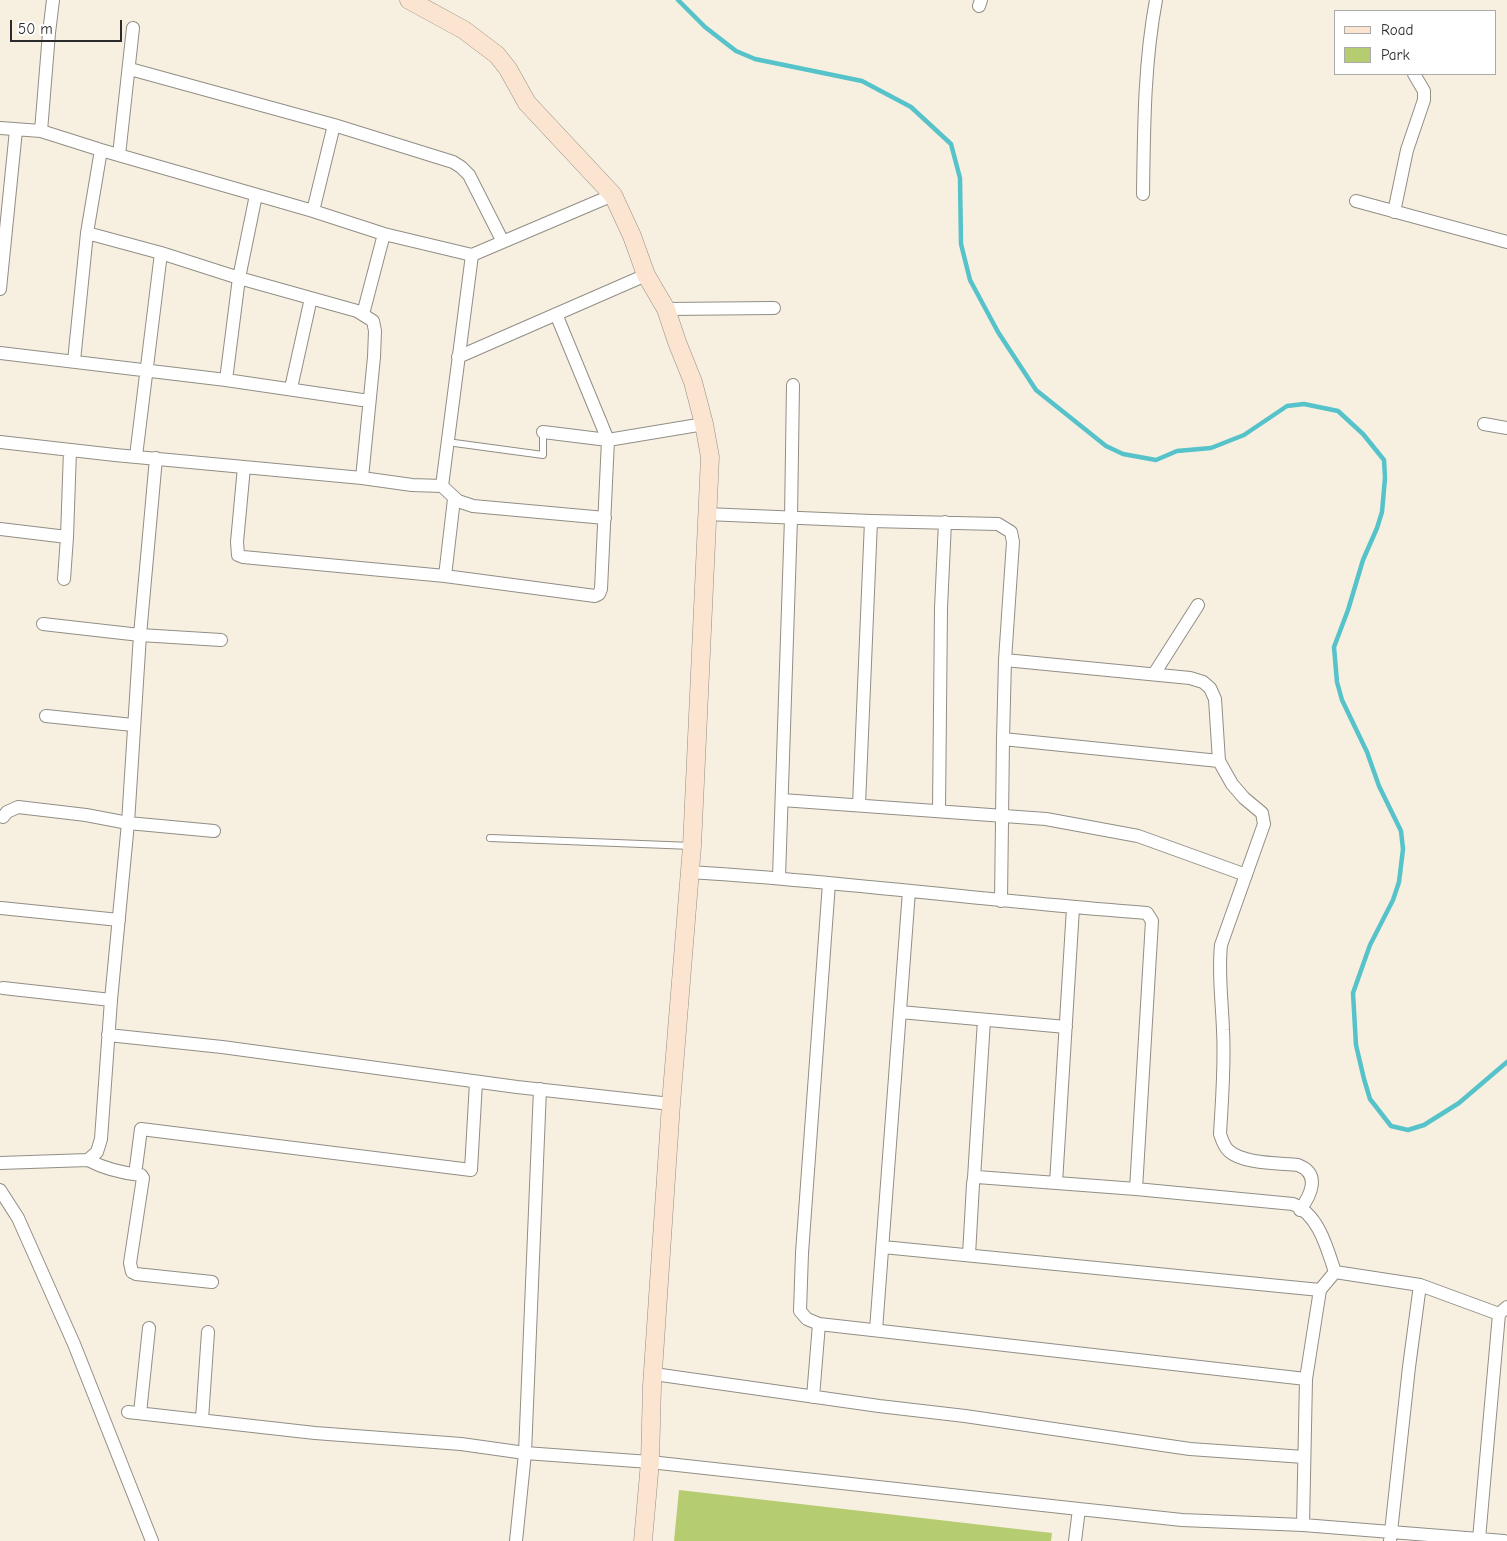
<!DOCTYPE html>
<html>
<head>
<meta charset="utf-8">
<style>
	body { margin:0 }
	#map { position:relative; width:1507px; height:1541px; overflow:hidden; background:#f7f0e0; font-family:"Comic Neue",sans-serif }
	canvas { display:block }
	.legend { position:absolute; left:1334px; top:10px; width:162px; height:65px; box-sizing:border-box; background:#fff; border:1px solid #aaa; margin:0; padding:6px 9px; list-style:none; font-size:15px; color:#2b2b2b }
	.legend li { display:flex; align-items:center; gap:10px; height:25px }
	.legend b { width:25px; border:1px solid #aaa }
	.scale { position:absolute; left:10px; top:20px; width:112px; height:22px; box-sizing:border-box; border:2px solid #2b2b2b; border-top:0; padding-left:6px; font-size:15px; line-height:18px; white-space:nowrap; color:#2b2b2b; -webkit-text-stroke:4px #fff; paint-order:stroke }
</style>
</head>
<body>
<div id="map">
<canvas width="1507" height="1541"></canvas>
<ul class="legend">
<li><b style="height:6px;background:#fce5d0"></b>Road</li>
<li><b style="height:14px;background:#b6cc70"></b>Park</li>
</ul>
<div class="scale">50 m</div>
</div>
<script>
const context = document.querySelector('canvas').getContext('2d');
context.lineJoin = 'round';
function fillPath(path, color) {
  context.fillStyle = color;
  context.fill(path, 'evenodd');
}
function trace(path, color, width, dash) {
  context.strokeStyle = color;
  context.lineWidth = width;
  context.lineCap = dash ? 'butt' : 'round';
  context.setLineDash(dash || []);
  context.stroke(path);
}
const green = new Path2D(`
	M679 1490 1052 1533 1051 1541H674Z`);
const stream = new Path2D(`
	M678 0 705 27 736 51 755 59 862 81 911 107 951 144 960 178 961 244 970 280 998 332 1036 390 1106 446 1123 454 1156 460 1177 451 1211 448 1244 435 1287 406 1304 404 1338 411 1363 434 1384 460 1385 478 1382 512 1377 528 1363 560 1348 610 1334 647 1337 682 1342 700 1367 752 1379 786 1401 831 1403 849 1399 882 1393 900 1370 945 1353 993 1356 1045 1364 1079 1370 1099 1391 1126 1408 1130 1424 1125 1459 1103 1507 1062`);
const lane = new Path2D(`
	M447 442 543 455V432
	M490 838 692 846`);
const street = new Path2D(`
	M979 6 981 0
	M130 69 334 125 453 162 461 167 469 175 503 242
	M0 128 41 131 49 33 53 0
	M41 131 101 150 313 211 384 234 472 255 613 195
	M119 155 133 28
	M1143 194C1144 129 1144 64 1156 0
	M1356 201 1507 242
	M313 211 334 125
	M1394 212 1407 150 1424 100V91L1414 74
	M87 233 161 253 136 456
	M161 253 239 278 357 311 373 321 375 331 374 357 362 478
	M0 289 16 130
	M666 309 774 308
	M363 314 384 234
	M0 353 226 380 369 401
	M458 357 646 275
	M74 361 87 233 101 150
	M226 380 239 278 256 195
	M291 388 311 298
	M1484 424 1507 428
	M543 432 608 440 704 424
	M0 442 115 455 362 478 412 485 442 486 472 255
	M244 467 237 542 238 555 243 557 445 576 595 596 599 594 601 589 608 440 556 314
	M442 486 458 501 473 506 605 518
	M706 514 871 521 998 524 1011 532 1013 542 1005 660 1003 739 1001 901
	M0 529 67 537 70 450
	M445 576 454 499
	M64 579 67 537
	M43 624 140 635 221 640
	M1005 660 1190 678 1203 682 1210 688 1215 699 1219 761 1232 784 1244 798 1262 813 1264 824 1221 945C1218 973 1222 1001 1223 1030 1225 1064 1222 1099 1220 1134 1222 1140 1224 1147 1229 1151 1243 1164 1280 1163 1298 1165 1321 1174 1311 1195 1300 1210
	M1154 674 1198 605
	M46 716 133 725
	M1003 739 1219 761
	M782 800 1046 819 1138 836 1246 875
	M859 805 871 521
	M939 810 941 608 945 522
	M3 817 7 812 18 807 86 815 128 823 214 831
	M690 872C843 881 994 902 1147 913L1152 921 1136 1189
	M779 877 791 518 793 385
	M829 883 802 1253 800 1311 807 1319 819 1324 1306 1379
	M1 908 119 920
	M3 988 111 1000
	M900 1012 1066 1027
	M108 1035 222 1047 517 1087 671 1104
	M88 1160C105 1169 121 1173 141 1175L143 1178 130 1263 132 1272 136 1274 212 1282
	M0 1163 88 1160 97 1152 101 1139 111 1000 128 823 140 635 156 458
	M136 1167 141 1129 471 1170 476 1082
	M974 1178 984 1020
	M1056 1183 1073 908
	M0 1190 18 1218 74 1344 152 1541
	M883 1247 1320 1290
	M969 1255 973 1184 974 1178 977 1177 1136 1189 1293 1204C1319 1215 1327 1248 1335 1272L1320 1290 1306 1379 1303 1525
	M1335 1272 1420 1285 1499 1314 1507 1307
	M876 1330 909 891
	M654 1374 879 1406 965 1416 1190 1449 1304 1457
	M813 1397 819 1324
	M128 1412 315 1433 461 1444 525 1453 650 1462 1079 1509 1075 1541
	M140 1413 149 1328
	M202 1419 208 1332
	M1079 1509 1182 1520 1303 1525 1504 1541
	M1479 1539 1499 1314
	M516 1541 525 1453 540 1089
	M1390 1541 1409 1367 1420 1285`);
const secondary = new Path2D(`
	M409 0 464 30 497 55 508 69 527 103 613 195 632 236 646 275 666 309 677 342 693 382 704 424 710 457 692 846 671 1104 652 1386 650 1462 643 1541`);
fillPath(green, '#b6cc70');
trace(stream, '#55c3c9', 4.5);
trace(lane, '#918e86', 8);
trace(street, '#918e86', 14);
trace(secondary, '#918e86', 19);
trace(lane, '#fff', 6);
trace(street, '#fff', 12);
trace(secondary, '#fce5d0', 18);
</script>
</body>
</html>
